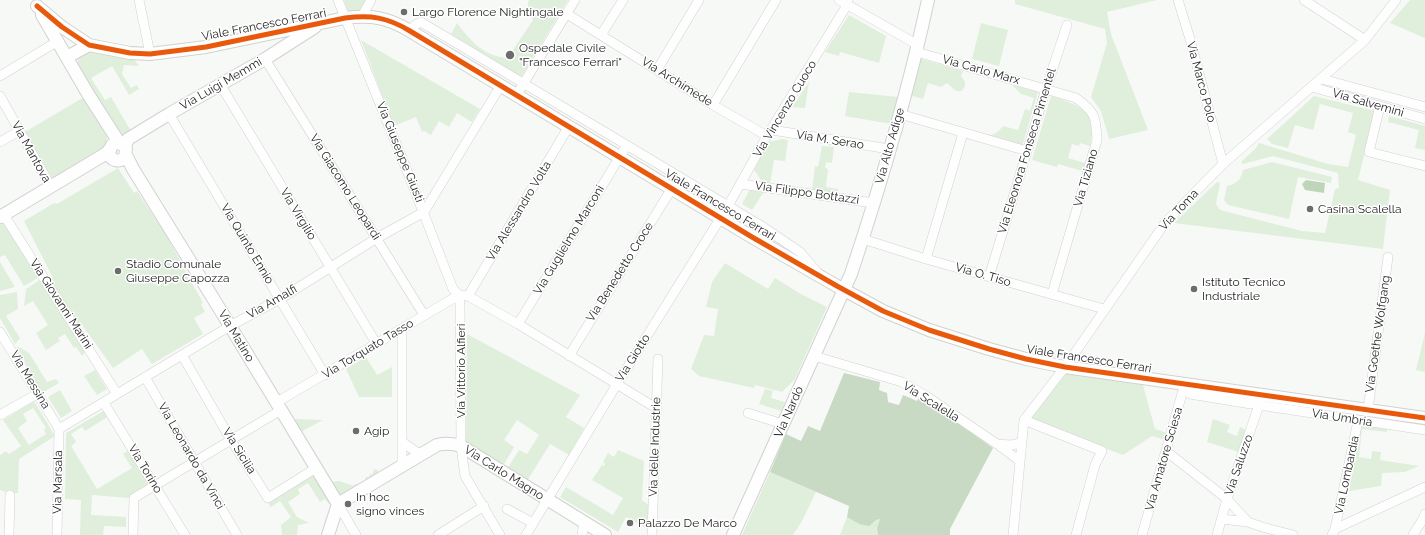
<!DOCTYPE html>
<html>
<head>
<meta charset="utf-8">
<style>
	body { margin:0 }
	canvas { display:block; background:#f7f9f7 }
</style>
</head>
<body>
<canvas width="1425" height="535"></canvas>
<script>
const context = document.querySelector('canvas').getContext('2d');
context.lineJoin = 'round';
function fillPath(path, color) {
  context.fillStyle = color;
  context.fill(path, 'evenodd');
}
function trace(path, color, width, dash) {
  context.strokeStyle = color;
  context.lineWidth = width;
  context.lineCap = dash ? 'butt' : 'round';
  context.setLineDash(dash || []);
  context.stroke(path);
}
function label(font, color, halo, rows, align = 'center') {
  context.font = font + ' Raleway,sans-serif';
  context.lineWidth = 3;
  context.setLineDash([]);
  context.textBaseline = 'middle';
  context.strokeStyle = halo;
  context.fillStyle = color;
  for (const [text, x, y, turn = 0] of rows) {
    context.save();
    context.translate(x, y);
    context.rotate((+turn || 0) * Math.PI / 180);
    context.textAlign = isNaN(turn) ? turn : align;
    if (halo) context.strokeText(text, 0, 0);
    context.fillText(text, 0, 0);
    context.restore();
  }
}
const green = new Path2D(`
	M344 0H366L360 10 348 12Z
	M529 0H568L521 77 451 34 457 23C471 41 482 55 506 58L513 50 533 20C529 14 526 7 529 0Z
	M1015 0H1157L1107 12 1111 34 1148 130 1109 139 1101 111 1091 97 1107 43 1105 29 1015 4Z
	M1410 0H1425V38L1390 23Z
	M849 15 886 36 879 63 840 52 839 56 825 52Z
	M981 23 1008 30 999 66 972 59Z
	M361 40 480 109 472 122 457 113 449 127 439 121 431 135 424 131 422 132 416 117 394 126Z
	M88 51 134 59 139 66 124 65 122 74 131 88 137 85 139 89 129 95 112 66 91 78 105 100 111 97 131 131 122 137 77 63 81 54Z
	M921 59 963 71 961 76 965 82V86L962 91C954 92 953 88 947 83L941 87 928 83 923 99 912 96Z
	M809 82 805 108 792 107Z
	M1012 85 1038 92 1022 147 979 134C992 135 994 137 1003 126L1018 130 1025 109 1030 111 1034 98 1021 94Z
	M849 92 898 97 891 124 845 116Z
	M1051 96C1079 105 1099 111 1090 146L1080 143 1079 146 1072 144 1068 158 1085 163 1082 171 1058 164 1057 167 1032 160Z
	M1314 96 1375 111 1358 180 1390 190 1383 249 1174 223 1217 182 1220 183 1216 204 1220 210 1302 231 1325 233 1335 189 1339 188 1338 173 1273 156 1243 164 1241 162 1256 148 1259 143 1328 164 1348 167 1356 135 1348 132 1353 113 1320 104 1313 130 1295 125 1288 148 1272 144 1267 139Z
	M84 97 107 136V142L104 147 52 178 25 132Z
	M1389 116 1425 126V150L1415 148 1419 130 1388 122Z
	M782 139 788 140 785 161 774 160 770 184 763 183 754 170 769 142Z
	M822 146 834 147 832 163 826 162 825 168 828 169 826 187 838 189V193L812 190 815 166 818 167Z
	M1272 162 1332 177 1331 183 1298 177 1289 219 1228 205 1224 200 1227 186C1236 184 1241 180 1243 170Z
	M118 168 134 193 137 191 166 235 203 303 201 304 205 312 194 318 203 334 152 364 142 349 113 368 80 322 76 324 49 280 53 278 24 221 54 203 57 204Z
	M750 189 765 190 752 210 742 204Z
	M4 222 38 278 24 286 5 255 0 257V224Z
	M0 262 15 287 0 291Z
	M725 263 768 289 775 278 799 293 827 307 795 379 782 392 755 385 754 388 699 376 691 369 704 335 714 336 718 309 706 307 712 282Z
	M40 280 85 352 82 356 76 347 74 348 65 334 58 338 60 341 46 350 36 333 48 325 33 301 24 306 26 289Z
	M17 292 18 309 6 316 20 338 15 344 0 318V295Z
	M1425 333V372L1416 370Z
	M467 334 580 395 566 417 584 428 569 455 550 444 527 481 507 469 519 450 527 454 539 435 517 420 504 440 514 447 503 466 466 444Z
	M17 347H19L29 353 47 382 56 379 59 383 42 393Z
	M366 357 377 375 392 367V397H359L346 369Z
	M95 370 107 389 97 395 84 376Z
	M1066 373 1143 385 1155 429 1167 433 1165 440 1152 436 1123 455 1030 420Z
	M765 389 773 391 771 398 785 402 781 411 759 404Z
	M60 390 72 411 61 418 48 397Z
	M34 401 55 436 19 459 18 493H8L0 490V455L6 451 9 454 21 446 3 420ZM33 408 46 428 44 430 46 434 29 445 18 428 27 421 23 414Z
	M105 410 109 416 85 431 82 427 71 434 76 442 71 446 97 489 132 468 123 454 129 450 149 484 128 498 92 495 91 515 126 517V527L104 526 103 535H80L81 500 65 499 66 433Z
	M294 419 323 420 301 432Z
	M1213 419 1230 425 1227 432 1237 436 1240 427 1246 430 1239 452 1207 442Z
	M1361 424 1387 429V432L1362 429 1359 457 1371 459 1372 451 1381 452 1380 460 1419 466 1405 472 1382 473 1381 486 1349 491Z
	M618 450 644 461 642 500 650 506 649 530 626 517 618 532 560 497 566 487 613 515 623 498 592 480 602 465 604 466 605 464 603 462 608 453 614 457Z
	M374 469 378 470 379 474 342 496 337 494 330 482 339 481 354 486 355 484H358L365 480 366 477H369L370 474 372 475Z
	M770 472 816 492 802 521 793 535H742Z
	M313 475 328 497 331 506 325 499 320 502 308 483 298 489 300 494 288 502 297 517 309 523 298 525 297 535H282L281 525 291 517 280 501 271 507 268 503Z
	M847 517 859 524 880 519 877 528 878 535H840Z`);
const forest = new Path2D(`
	M844 373 880 382 879 390 887 393 888 402 899 405 903 395 917 401 920 396 993 448 950 529V535H878L877 528 880 519 876 520 869 526 859 524 847 517 849 506 770 472 786 434 801 441 808 426 820 431Z`);
const water = new Path2D(`
	M1306 180 1325 183 1324 193 1305 190 1302 184Z`);
const street = new Path2D(`
	M139 0 150 54
	M338 0 408 173 453 289 459 295 468 296 518 324 656 408
	M839 0 918 45
	M1178 0 1190 39 1223 164
	M1304 0 1365 40
	M567 14 713 105 767 136
	M362 16 371 0
	M410 31 415 25 421 22 523 83 760 225 800 252 816 271
	M601 35 623 0
	M917 52 1076 98C1095 112 1096 116 1097 140L1052 294
	M265 59 424 315
	M657 70 699 0
	M0 76 58 41
	M1322 79 1425 107
	M220 84 376 343
	M1312 87 1425 119
	M517 94 575 0
	M0 96 51 187
	M713 105 776 0
	M1380 106 1369 152 1425 166
	M169 114 325 375
	M900 114 1027 151
	M772 130 889 149
	M0 142 19 131
	M741 184 874 203
	M4 215 117 394
	M863 239 926 259 1104 309
	M926 259 963 133
	M989 277 1046 89 1067 25
	M468 296 569 126
	M518 324 627 145
	M0 332 59 429
	M182 355 231 440 268 498 316 468
	M569 356 672 188
	M814 356 902 382 926 396 997 444 1011 445 1021 443
	M145 377 237 535
	M1193 384 1190 394 1251 404 1255 394
	M277 402 459 295 460 305 461 446 465 476 500 535
	M104 403 185 535
	M1259 405 1425 430
	M1368 410 1388 257
	M748 413 783 424
	M0 415 37 394
	M1024 420 1102 451 1095 465 1076 535
	M59 429 230 326 280 299 377 238 424 212 501 85
	M402 442 421 455
	M997 444 1020 461
	M1166 451 1227 499 1248 522
	M402 466V329
	M338 504 356 535
	M507 509 533 523
	M1222 519 1248 522 1262 527 1293 535
	M1335 529 1358 421
	M9 535 10 495
	M57 535 59 429
	M133 535 134 498 281 410
	M438 535 484 506
	M526 535 617 384 728 206 767 136 847 5 848 0
	M582 535 584 522
	M652 535 658 359
	M1013 535 1024 420 1065 367 1165 223 1223 164 1365 40 1396 0
	M1142 535 1185 383
	M1217 535 1227 499 1261 399
	M1332 535 1335 529 1425 487
	M1413 535 1423 519 1425 514`);
const secondary = new Path2D(`
	M37 6 62 27 89 45 130 53 150 54 206 47 345 18C371 15 387 17 410 31L752 237 837 286 883 311 929 330 989 349 1026 359 1065 367 1425 418
	M42 15 88 94 120 144
	M67 57 89 45
	M112 145 109 153C111 161 119 163 125 157L126 149
	M125 147 128 139 169 114 265 59 315 27
	M126 155 133 169 224 316 338 504
	M0 217 107 153 109 150
	M338 504 437 445C446 443 452 443 461 446L605 535
	M328 535 338 504
	M733 535 851 274C881 184 908 93 928 0`);
const cycleway = new Path2D(`
	M37 6 62 27 89 45 130 53 150 54 206 47 345 18C371 15 387 17 410 31L752 237 837 286 883 311 929 330 989 349 1026 359 1065 367 1425 418`);
const markers = [
	[404,12,4,"#6b6c6b"],
	[510,55,5,"#6b6c6b"],
	[1310,209,4,"#6b6c6b"],
	[118,271,4,"#6b6c6b"],
	[1194,289,4,"#6b6c6b"],
	[356,431,4,"#6b6c6b"],
	[348,504,4,"#6b6c6b"],
	[630,523,4,"#6b6c6b"]
];
const poiNames = [
	["Largo Florence Nightingale",412,12],
	["Ospedale Civile",519,48],
	["\"Francesco Ferrari\"",519,62],
	["Casina Scalella",1318,209],
	["Stadio Comunale",126,264],
	["Giuseppe Capozza",126,278],
	["Istituto Tecnico",1202,282],
	["Industriale",1202,296],
	["Agip",364,431],
	["In hoc",356,497],
	["signo vinces",356,511],
	["Palazzo De Marco",638,523]
];
const streetNames = [
	["Viale Francesco Ferrari",264,25,-11],
	["Via Carlo Marx",981,70,16],
	["Via Archimede",677,82,32],
	["Via Marco Polo",1201,82,75],
	["Via Luigi Memmi",221,84,-30],
	["Via Salvemini",1368,103,16],
	["Via Vincenzo Cuoco",785,109,-59],
	["Via M. Serao",830,140,9],
	["Via Alto Adige",890,146,-74],
	["Via Eleonora Fonseca Pimentel",1027,151,-73],
	["Via Mantova",31,152,61],
	["Via Giuseppe Giusti",400,152,68],
	["Via Tiziano",1086,178,-74],
	["Via Giacomo Leopardi",345,187,58],
	["Via Filippo Bottazzi",807,193,8],
	["Viale Francesco Ferrari",720,205,31],
	["Via Toma",1179,210,-47],
	["Via Alessandro Volta",519,211,-59],
	["Via Virgilio",298,214,59],
	["Via Guglielmo Marconi",569,240,-59],
	["Via Quinto Ennio",247,244,59],
	["Via Benedetto Croce",620,272,-58],
	["Via O. Tiso",983,275,16],
	["Via Amalfi",272,302,-30],
	["Via Giovanni Marini",61,304,57],
	["Via Goethe Wolfgang",1378,334,-82],
	["Via Matino",236,336,59],
	["Via Torquato Tasso",368,349,-31],
	["Via Giotto",633,358,-58],
	["Viale Francesco Ferrari",1089,359,9],
	["Via Vittorio Alfieri",461,371,-90],
	["Via Messina",30,380,59],
	["Via Scalella",931,402,32],
	["Via Nardò",789,412,-66],
	["Via Umbria",1342,418,9],
	["Via delle Industrie",655,447,-88],
	["Via Sicilia",239,451,58],
	["Via Leonardo da Vinci",191,456,60],
	["Via Amatore Sciesa",1164,459,-74],
	["Via Saluzzo",1239,465,-71],
	["Via Torino",145,469,59],
	["Via Carlo Magno",504,473,32],
	["Via Lombardia",1347,475,-78],
	["Via Marsala",58,482,-89]
];
fillPath(green, '#dfefdc');
fillPath(forest, '#c9dac4');
fillPath(water, '#bfd5b9');
trace(street, '#d1d2d0', 10);
trace(secondary, '#d1d2d0', 14);
trace(street, '#fefefe', 9);
trace(secondary, '#fefefe', 12);
trace(cycleway, '#e8590c', 5);
for (const [x, y, r, color] of markers) {
  const dot = new Path2D();
  dot.arc(x, y, r, 0, 2 * Math.PI);
  context.fillStyle = color;
  context.fill(dot);
  trace(dot, '#fff', 1.5);
}
label('12px', '#1f201f', '#fff', poiNames, 'left');
label('12px', '#1f201f', '#fff', streetNames);
</script>
</body>
</html>
